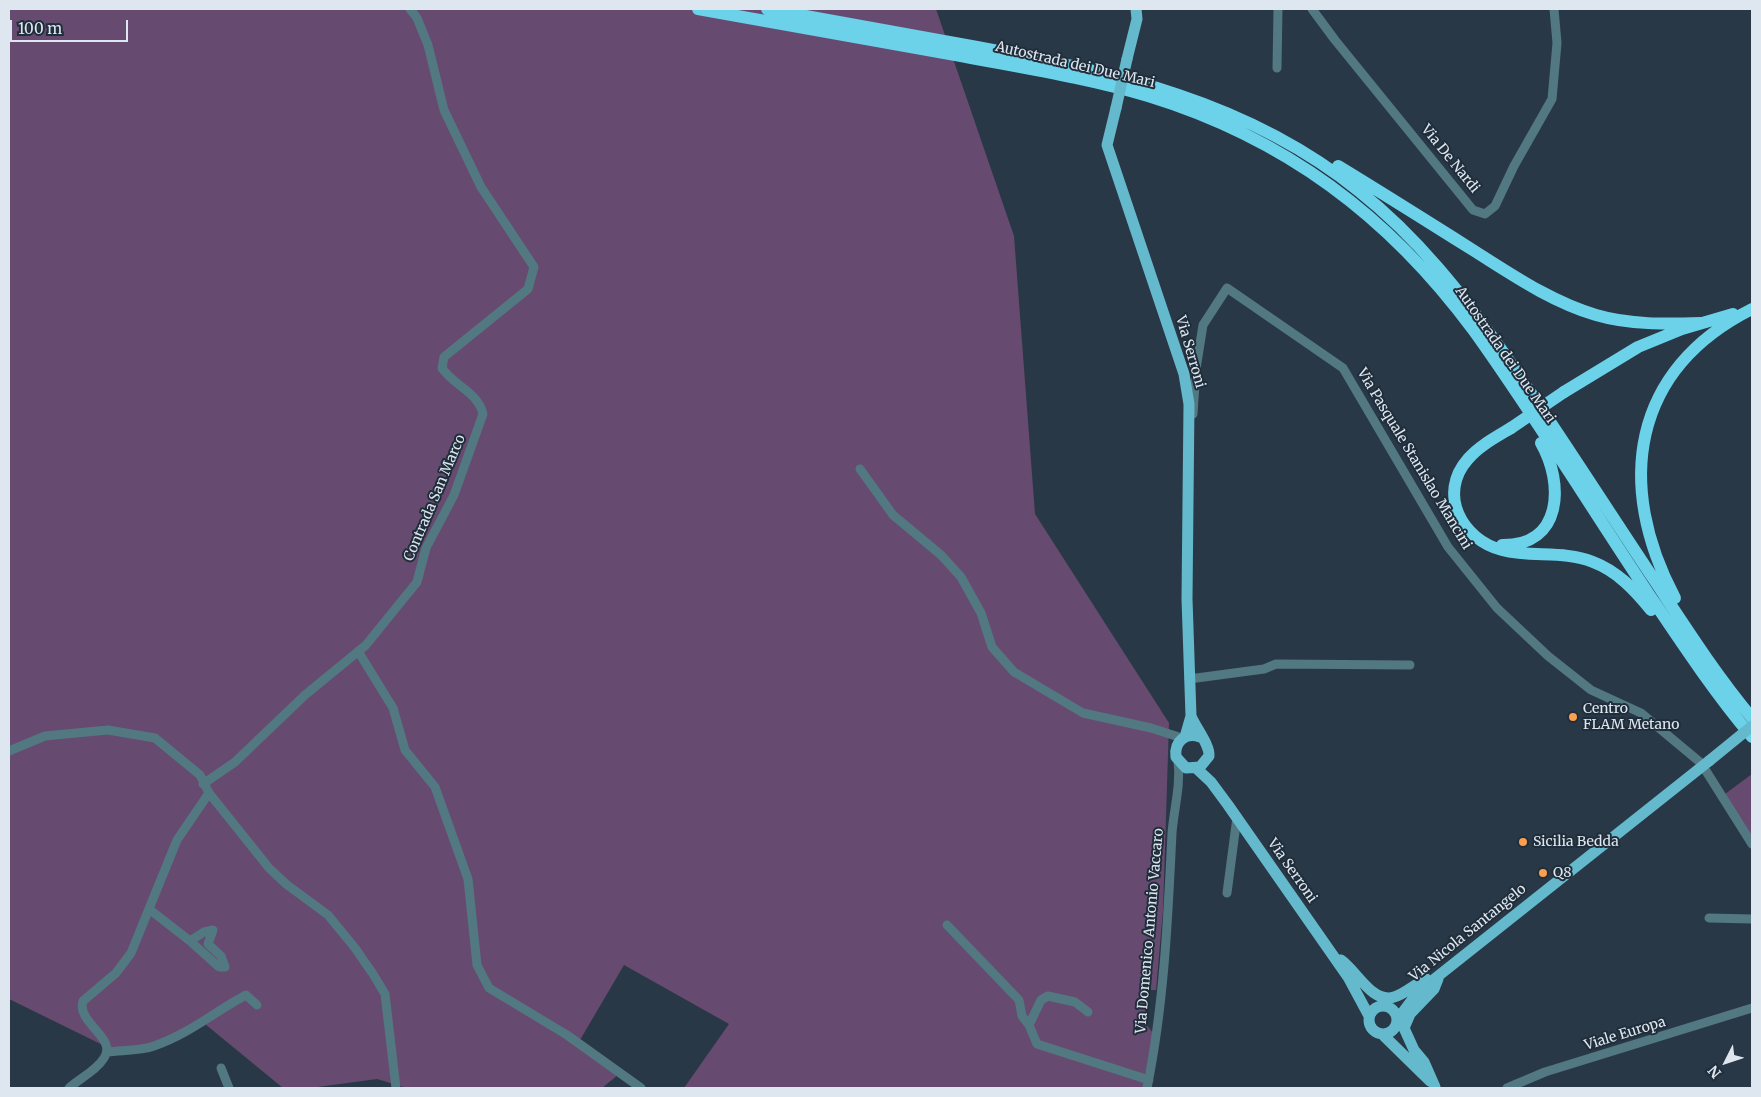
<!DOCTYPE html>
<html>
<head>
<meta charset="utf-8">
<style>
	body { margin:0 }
	#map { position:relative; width:1761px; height:1097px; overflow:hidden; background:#293846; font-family:Merriweather,serif }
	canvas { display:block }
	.frame { position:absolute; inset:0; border:10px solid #dee7f0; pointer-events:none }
	.north { position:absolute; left:1701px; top:1037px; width:50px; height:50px; -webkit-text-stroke:4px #202e3b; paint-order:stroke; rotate:229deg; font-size:14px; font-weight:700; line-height:20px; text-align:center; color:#dee7f0 }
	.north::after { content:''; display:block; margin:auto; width:18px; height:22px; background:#dee7f0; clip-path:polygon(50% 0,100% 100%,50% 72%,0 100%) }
	.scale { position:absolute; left:10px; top:20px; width:118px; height:22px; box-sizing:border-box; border:2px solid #dee7f0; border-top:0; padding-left:6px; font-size:15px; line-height:18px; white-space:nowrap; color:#dee7f0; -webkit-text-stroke:4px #202e3b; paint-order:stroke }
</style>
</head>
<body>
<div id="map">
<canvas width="1761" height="1097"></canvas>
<div class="frame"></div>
<div class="north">N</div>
<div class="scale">100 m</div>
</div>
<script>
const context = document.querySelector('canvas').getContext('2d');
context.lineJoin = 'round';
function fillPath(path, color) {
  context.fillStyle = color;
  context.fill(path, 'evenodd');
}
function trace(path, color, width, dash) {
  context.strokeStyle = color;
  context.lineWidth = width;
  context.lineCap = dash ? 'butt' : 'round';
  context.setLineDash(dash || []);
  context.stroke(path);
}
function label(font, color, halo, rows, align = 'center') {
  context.font = font + ' Merriweather,serif';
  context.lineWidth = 4;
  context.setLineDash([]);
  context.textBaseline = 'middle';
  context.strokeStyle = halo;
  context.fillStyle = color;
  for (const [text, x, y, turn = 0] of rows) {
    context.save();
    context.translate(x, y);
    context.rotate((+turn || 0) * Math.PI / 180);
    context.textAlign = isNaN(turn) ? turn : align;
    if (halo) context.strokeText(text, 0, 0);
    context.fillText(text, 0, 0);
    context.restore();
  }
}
const green = new Path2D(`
	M9 9H936L1014 236 1035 514 1169 723 1163 910 1156 990H1148L1146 1024 1153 1033 1143 1088H684L729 1024 624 965 580 1040 618 1075 602 1088H407L377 1079 310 1088H283L205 1024 121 1054 9 999Z
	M1752 774V839L1725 794Z`);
const minor = new Path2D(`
	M1312 9 1335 40 1473 210 1485 214 1495 206 1514 166 1552 99 1557 43 1554 9
	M1277 68 1278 9
	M1193 414 1196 369 1203 325 1227 288 1343 368 1448 547 1497 608 1548 656 1591 690 1641 713 1701 763 1752 844
	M860 469 893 515 941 555 961 577 981 613 992 647 1014 672 1083 713 1151 728 1182 738
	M358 651 393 708 405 750 435 787 468 879 477 965 489 988 567 1035 641 1088
	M1189 679 1264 669 1276 664 1410 665
	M9 751 45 736 108 730 155 738 200 775 209 793 269 868 286 884 328 915 355 948 373 974 385 994 396 1088
	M203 784 235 762 305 695 366 645 417 582 426 548 454 495 483 414C478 392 454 386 442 368L444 357 528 289 534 267 481 187 444 110 428 45 417 18 410 9
	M1227 893 1237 817
	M149 909 190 941 204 932 213 930 208 944 221 956 225 967H219L190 941
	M1709 918 1752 919
	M947 925 1019 1000 1022 1016 1029 1025 1037 1044 1149 1080
	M1029 1025 1041 1000 1048 996 1075 1002 1088 1012
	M107 1052C122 1050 140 1051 154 1046 189 1034 214 1012 246 995L257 1005
	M221 1068 229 1088
	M69 1088C80 1078 96 1071 104 1058 118 1038 76 1023 83 1001L116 973 131 953 177 840 209 793
	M1147 1088C1164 1005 1168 918 1172 833 1174 808 1181 785 1178 761
	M1507 1088 1545 1072 1752 1008`);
const major = new Path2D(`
	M1127 59 1137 19 1136 9
	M1116 108 1107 145 1184 374 1189 404 1187 599 1191 716 1185 737
	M1191 716C1196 728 1210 745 1209 756L1200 767 1186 768 1176 757C1174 741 1186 732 1200 737
	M1196 768 1211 782 1228 805 1348 977 1369 1016
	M1341 960C1356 970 1372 1004 1394 997 1405 994 1415 984 1426 979
	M1369 1020a14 14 0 1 1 28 0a14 14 0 1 1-28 0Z
	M1397 1020 1418 992 1709 761
	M1382 1034 1430 1081
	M1435 1087 1424 1062 1414 1050 1404 1028 1410 1014 1434 989 1438 979`);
const highway = new Path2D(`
	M698 9C786 25 873 40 961 56 1023 68 1087 78 1148 96 1285 138 1389 216 1474 331 1535 416 1590 506 1648 593 1681 642 1714 692 1752 737
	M767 9C837 21 907 34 977 47 1116 73 1246 100 1359 191 1417 237 1463 295 1505 355 1556 429 1605 506 1655 581 1686 628 1716 675 1752 718
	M1338 166C1384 194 1430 223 1476 252 1514 276 1552 302 1596 315 1630 325 1666 324 1701 323
	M1564 392 1638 347 1682 329 1733 314
	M1511 428C1496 437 1479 446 1468 459 1437 494 1462 540 1502 550 1532 558 1563 550 1593 562 1617 571 1635 590 1651 610
	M1502 545C1563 546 1564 483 1541 443
	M1675 598C1615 485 1631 370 1752 309`);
const majorBridge = new Path2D(`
	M1116 108 1127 59
	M1709 761 1752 726`);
const highwayBridge = new Path2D(`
	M1511 428 1564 392`);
const markers = [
	[1573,717,5,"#fa9f4e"],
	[1523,842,5,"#fa9f4e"],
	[1543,873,5,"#fa9f4e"]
];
const streetNames = [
	["Autostrada dei Due Mari",1075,65,13],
	["Via De Nardi",1450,159,51],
	["Via Serroni",1190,352,74],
	["Autostrada dei Due Mari",1505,355,55],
	["Via Pasquale Stanislao Mancini",1414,459,59],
	["Contrada San Marco",435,498,-67],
	["Via Serroni",1292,871,55],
	["Via Domenico Antonio Vaccaro",1150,931,-85],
	["Via Nicola Santangelo",1468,933,-39],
	["Viale Europa",1625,1034,-17]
];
const poiNames = [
	["Centro",1583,709],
	["FLAM Metano",1583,725],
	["Sicilia Bedda",1533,842],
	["Q8",1553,873]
];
fillPath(green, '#674a70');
trace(minor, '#527882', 9);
trace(major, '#65b9cc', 11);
trace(highway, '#6bd2ea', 12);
trace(majorBridge, '#65b9cc', 11);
trace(highwayBridge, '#6bd2ea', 12);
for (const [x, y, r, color] of markers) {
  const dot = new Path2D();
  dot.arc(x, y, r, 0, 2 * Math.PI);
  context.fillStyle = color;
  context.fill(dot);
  trace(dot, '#202e3b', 2);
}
label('14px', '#dee7f0', '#202e3b', streetNames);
label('14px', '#dee7f0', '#202e3b', poiNames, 'left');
</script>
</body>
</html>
